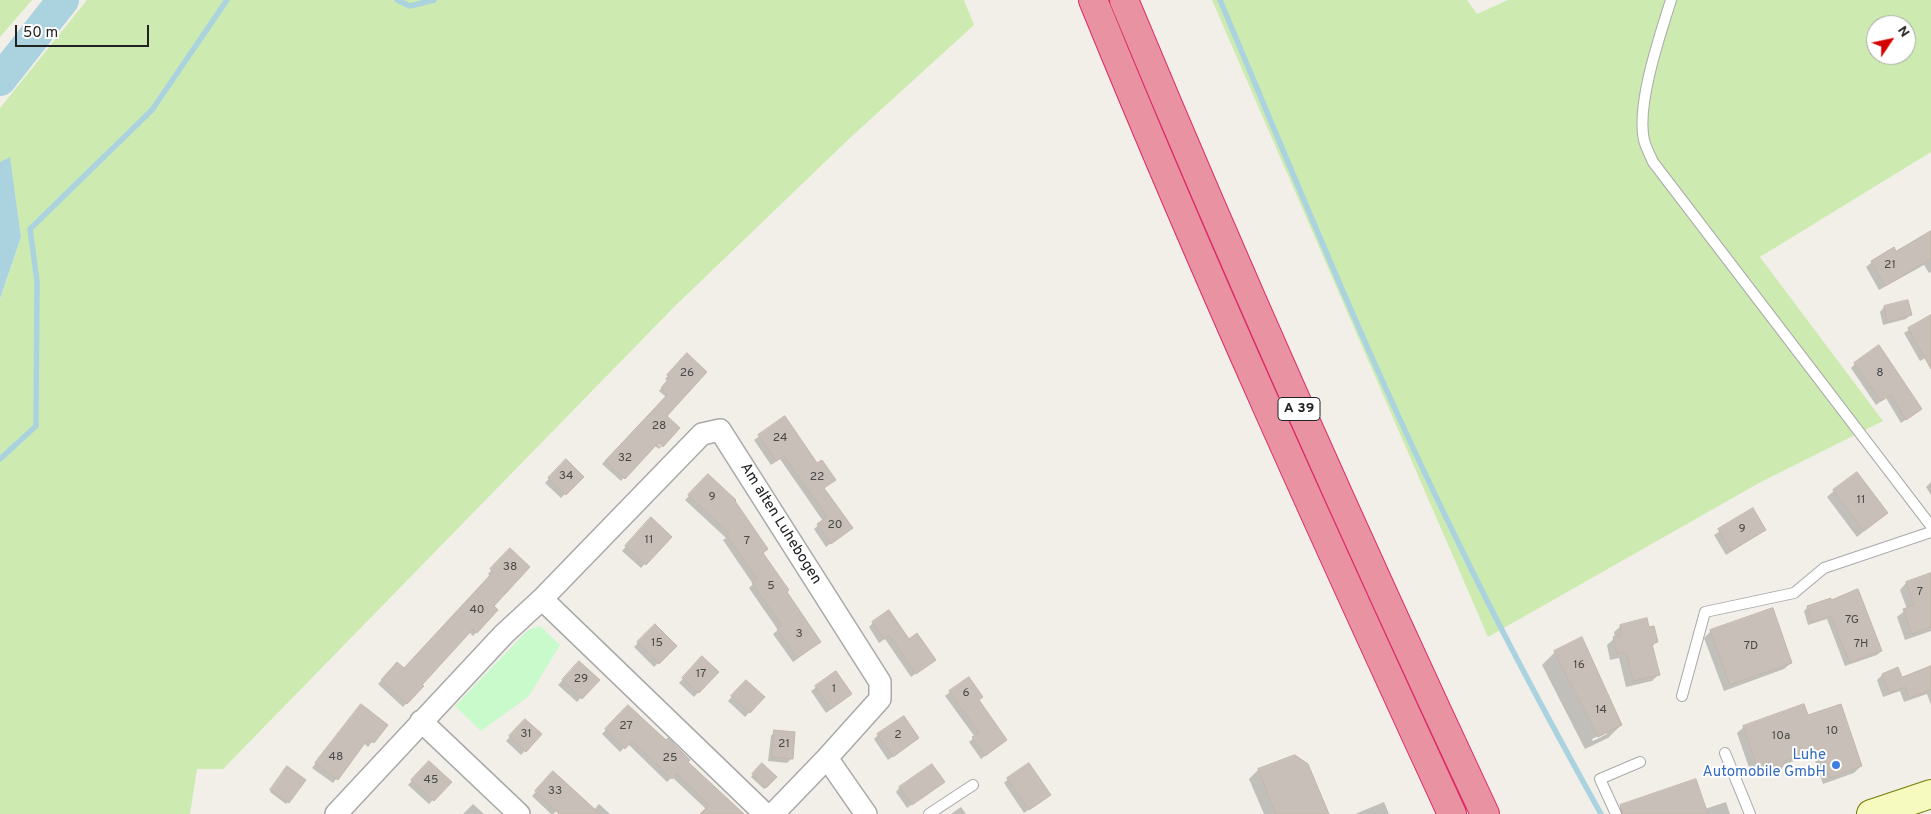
<!DOCTYPE html>
<html>
<head>
<meta charset="utf-8">
<style>
	body { margin:0 }
	#map { position:relative; width:1931px; height:814px; overflow:hidden; background:#f2efe9; font-family:Overpass,sans-serif }
	canvas { display:block }
	.north { position:absolute; left:1866px; top:15px; width:50px; height:50px; box-sizing:border-box; background:#fff; border:1px solid #a7a7a7; border-radius:50%; rotate:56deg; font-size:14px; font-weight:700; line-height:20px; text-align:center; color:#222 }
	.north::after { content:''; display:block; margin:auto; width:18px; height:22px; background:#d40000; clip-path:polygon(50% 0,100% 100%,50% 72%,0 100%) }
	.scale { position:absolute; left:15px; top:25px; width:134px; height:22px; box-sizing:border-box; border:2px solid #222; border-top:0; padding-left:6px; font-size:15px; line-height:18px; white-space:nowrap; color:#222; -webkit-text-stroke:4px #fff; paint-order:stroke }
</style>
</head>
<body>
<div id="map">
<canvas width="1931" height="814"></canvas>
<div class="north">N</div>
<div class="scale">50 m</div>
</div>
<script>
const context = document.querySelector('canvas').getContext('2d');
context.lineJoin = 'round';
function fillPath(path, color) {
  context.fillStyle = color;
  context.fill(path, 'evenodd');
}
function trace(path, color, width, dash) {
  context.strokeStyle = color;
  context.lineWidth = width;
  context.lineCap = dash ? 'butt' : 'round';
  context.setLineDash(dash || []);
  context.stroke(path);
}
function label(font, color, halo, rows, align = 'center') {
  context.font = font + ' Overpass,sans-serif';
  context.lineWidth = 4;
  context.setLineDash([]);
  context.textBaseline = 'middle';
  context.strokeStyle = halo;
  context.fillStyle = color;
  for (const [text, x, y, turn = 0] of rows) {
    context.save();
    context.translate(x, y);
    context.rotate((+turn || 0) * Math.PI / 180);
    context.textAlign = isNaN(turn) ? turn : align;
    if (halo) context.strokeText(text, 0, 0);
    context.fillText(text, 0, 0);
    context.restore();
  }
}
const grass = new Path2D(`
	M0 0H32L0 37Z
	M87 0H964L974 25 851 137 674 307 223 769H197L190 814H0V300L21 237 10 158 0 162V108Z
	M1212 0H1467L1477 14 1508 0H1931V152L1760 257 1883 421 1759 483 1488 637ZM1876 25H1906V55H1876Z`);
const park = new Path2D(`
	M540 626 560 645 529 696 481 731 455 706 528 630Z`);
const water = new Path2D(`
	M10 157 21 237 0 299V162Z`);
const shadow = new Path2D(`
	M1931 233V272L1929 273 1924 265 1879 290 1866 267 1872 262 1896 253Z
	M1907 301 1910 315 1906 319 1883 325 1880 312 1884 307Z
	M1931 316V355L1920 361 1904 333Z
	M687 355 665 416 653 440 661 447 659 449 654 445 621 481 602 464 666 397 659 391 668 381 665 379Z
	M1855 364 1921 409 1901 423 1886 398 1876 405 1851 368Z
	M785 418 823 488 851 528 826 547 814 529 823 521 780 459 771 465 754 440Z
	M566 461 582 477 561 498 545 483Z
	M708 476 785 593 815 646 793 662 773 634 778 630 749 588 753 584 723 540 726 538 685 500Z
	M1931 482V495L1926 487Z
	M1834 491 1886 513 1857 537 1827 497Z
	M1753 510 1765 530 1726 555 1714 535Z
	M651 519 671 537 641 568 622 551Z
	M510 550 493 606 497 610 473 636 469 632 420 685 422 686 403 707 378 684 397 664 404 669 490 576 488 574Z
	M1931 577V631L1905 640 1897 617 1907 609 1900 590 1906 583Z
	M1830 600 1881 651 1877 655 1845 666 1827 619 1808 625 1804 611 1808 607Z
	M873 623 908 641 934 660 911 677 885 639 879 643 869 627Z
	M655 626 675 646 654 667 634 647Z
	M1621 626 1656 642 1652 647 1659 674 1652 681 1626 687 1619 658 1610 660 1607 645 1615 638 1614 632Z
	M1711 631 1791 663 1784 669 1724 691 1704 638Z
	M1555 652 1621 725 1608 738 1585 749 1542 665ZM1607 732V734L1593 741 1592 739Z
	M702 658 717 672 694 697 679 683Z
	M579 663 598 680 577 702 558 685Z
	M1931 667V705L1927 694 1904 702 1900 691 1883 697 1877 680 1882 675 1897 669 1901 678Z
	M836 673 851 694 826 713 811 691Z
	M746 681 763 697 745 717 728 701Z
	M950 692 978 701 1006 740 981 759 969 742 975 737 945 696Z
	M628 706 686 762 741 814H702L706 809 672 777 667 782 628 744 620 752 602 734Z
	M357 710 386 725 368 747 364 743 333 783 312 768Z
	M1807 717 1861 766 1854 773 1823 784 1813 755 1782 765 1773 775 1766 771 1752 776 1737 733 1744 727Z
	M525 720 540 734 521 755 506 741Z
	M775 731 792 758 787 763 768 761 771 736Z
	M878 735 918 738 888 760 874 739Z
	M1295 756 1327 814H1264L1249 779 1258 770Z
	M429 762 450 782 429 804 408 785Z
	M762 765 775 777 764 789 751 777Z
	M286 770 304 780 286 804 270 792Z
	M553 773 594 810 599 804 610 814H562L558 810 553 814H551L532 796Z
	M1008 779 1049 795 1024 813 1004 783Z
	M944 782 907 808 896 792 900 787Z
	M1384 802 1389 814H1355Z
	M1726 802 1730 814H1617L1616 812 1622 806 1705 809Z
	M473 804 484 814H463Z
	M961 807 966 814H951Z`);
const stream = new Path2D(`
	M397 0 410 6 434 0
	M1220 0C1297 183 1372 368 1460 546 1504 637 1552 726 1601 814
	M0 459 36 426 37 281 30 229 152 110 227 0`);
const river = new Path2D(`
	M0 80 63 0`);
const building = new Path2D(`
	M1931 231V259L1885 286 1871 261 1894 247 1896 251Z
	M1908 300 1912 315 1887 322 1884 306Z
	M1931 315V369L1908 328Z
	M1879 345 1922 409 1906 420 1891 395 1881 401 1854 363Z
	M687 353 707 372 667 416 680 428 663 447 658 443 625 479 605 461 668 394 661 388 670 377 667 375Z
	M785 416 817 463 822 460 836 480 824 488 853 528 831 544 817 524 827 517 784 456 776 461 758 435Z
	M566 459 584 477 566 495 548 478Z
	M1857 472 1888 513 1864 531 1833 490Z
	M708 474 736 500 735 501 768 549 763 553 789 590 787 592 821 642 797 658 777 629 782 626 752 583 757 579 726 535 729 533 688 495Z
	M1753 508 1766 530 1731 551 1718 529Z
	M651 517 672 537 646 565 625 546Z
	M510 548 530 567 494 606 498 610 477 633 473 629 422 685 424 686 407 704 381 680 397 662 404 668 493 572 490 569Z
	M1931 573V627L1912 634 1903 609 1914 605 1906 582Z
	M1858 589 1882 651 1849 662 1831 616 1812 622 1807 606 1831 598V600Z
	M1773 608 1792 663 1730 685 1710 630Z
	M889 610 909 639 917 633 936 660 916 674 889 635 884 639 872 622Z
	M1647 618 1649 627 1654 626 1658 642 1652 644 1660 675 1633 681 1626 652 1617 654 1613 637 1622 635 1620 625Z
	M655 624 677 646 659 664 637 642Z
	M1582 637 1622 725 1598 737 1554 651Z
	M702 656 719 672 699 693 682 678Z
	M579 661 600 680 582 699 562 680Z
	M1931 666V690L1909 698 1905 687 1889 693 1882 674 1898 667 1902 677Z
	M836 671 852 694 831 709 815 686Z
	M969 677 983 697 979 700 1007 740 985 756 972 737 979 733 949 691Z
	M746 680 765 697 750 713 731 696Z
	M361 704 388 725 374 743 368 739 338 780 315 763Z
	M1804 704 1808 715 1841 704 1862 766 1830 778 1820 749 1786 760 1781 769 1773 765 1758 770 1743 726Z
	M628 705 666 740 668 738 690 760 688 762 744 814H700L709 805 677 774 672 779 632 741 625 749 605 729Z
	M904 716 919 738 893 757 877 734Z
	M525 719 542 734 526 752 509 736Z
	M774 730 795 732 793 759 772 757Z
	M1295 755 1308 764 1329 814H1276L1258 769Z
	M429 761 452 782 434 801 411 780Z
	M762 763 777 777 766 788 752 774Z
	M1029 763 1051 795 1029 810 1007 778Z
	M932 764 945 782 912 805 899 787Z
	M287 766 306 780 289 803 270 790Z
	M553 771 600 814H559L535 791Z
	M1696 779 1708 814H1623L1620 805Z`);
const service = new Path2D(`
	M1671 0C1660 35 1636 105 1644 140 1646 148 1650 155 1653 162L1931 526
	M1682 696 1705 612 1794 593 1824 568 1931 532
	M1725 753 1750 814
	M929 814 973 785
	M1616 814 1600 779 1640 762`);
const minor = new Path2D(`
	M542 599 765 814
	M421 721 519 814
	M827 758 866 814
	M336 814 504 634 542 599 702 434 720 430 880 682V699L827 758 773 814`);
const secondary = new Path2D(`
	M1871 814 1931 794`);
const motorway = new Path2D(`
	M1093 0C1205 275 1328 545 1452 814
	M1124 0C1238 274 1359 545 1485 814`);
const markers = [
	[1836,765,5,"#3f7fe0"]
];
const numberNames = [
	["21",1890,266],
	["26",687,374],
	["8",1880,374],
	["28",659,427],
	["24",780,439],
	["32",625,459],
	["34",566,477],
	["22",817,478],
	["9",712,498],
	["11",1861,501],
	["20",835,526],
	["9",1742,530],
	["11",649,541],
	["7",747,542],
	["38",510,568],
	["5",771,587],
	["7",1920,593],
	["40",477,611],
	["7G",1852,621],
	["3",799,635],
	["15",657,644],
	["7H",1861,645],
	["7D",1751,647],
	["16",1579,666],
	["17",701,675],
	["29",581,680],
	["1",834,690],
	["6",966,694],
	["14",1601,711],
	["27",626,727],
	["10",1832,732],
	["31",526,735],
	["2",898,736],
	["10a",1781,737],
	["21",784,745],
	["48",336,758],
	["25",670,759],
	["45",431,781],
	["33",555,792]
];
const shields = [
	[1299,409,42]
];
const shieldNames = [
	["A 39",1299,409]
];
const streetNames = [
	["Am alten Luhebogen",780,524,58]
];
const shopNames = [
	["Luhe",1826,756],
	["Automobile GmbH",1826,773]
];
fillPath(grass, '#cdebb0');
fillPath(park, '#c8facc');
fillPath(water, '#aad3df');
fillPath(shadow, '#0003');
trace(stream, '#aad3df', 5.5);
trace(river, '#aad3df', 32);
fillPath(building, '#c7bfb8');
trace(building, '#c4b6ab', 1);
trace(service, '#a9a9a9', 12);
trace(minor, '#a9a9a9', 24);
trace(secondary, '#707d05', 30);
trace(motorway, '#dc2a67', 30);
trace(service, '#fff', 10);
trace(minor, '#fff', 21);
trace(secondary, '#f7fabf', 28);
trace(motorway, '#e892a2', 28);
for (const [x, y, r, color] of markers) {
  const dot = new Path2D();
  dot.arc(x, y, r, 0, 2 * Math.PI);
  context.fillStyle = color;
  context.fill(dot);
  trace(dot, '#fff', 2);
}
label('12px', '#4b4948', null, numberNames);
for (const [x, y, w] of shields) {
  const box = new Path2D();
  box.roundRect(x - w / 2, y - 11.5, w, 23, 4);
  context.fillStyle = '#fff';
  context.fill(box);
  trace(box, '#222', 1);
}
label('bold 14px', '#222', null, shieldNames);
label('15px', '#222', '#fff', streetNames);
label('15px', '#366cbe', '#fff', shopNames, 'right');
</script>
</body>
</html>
